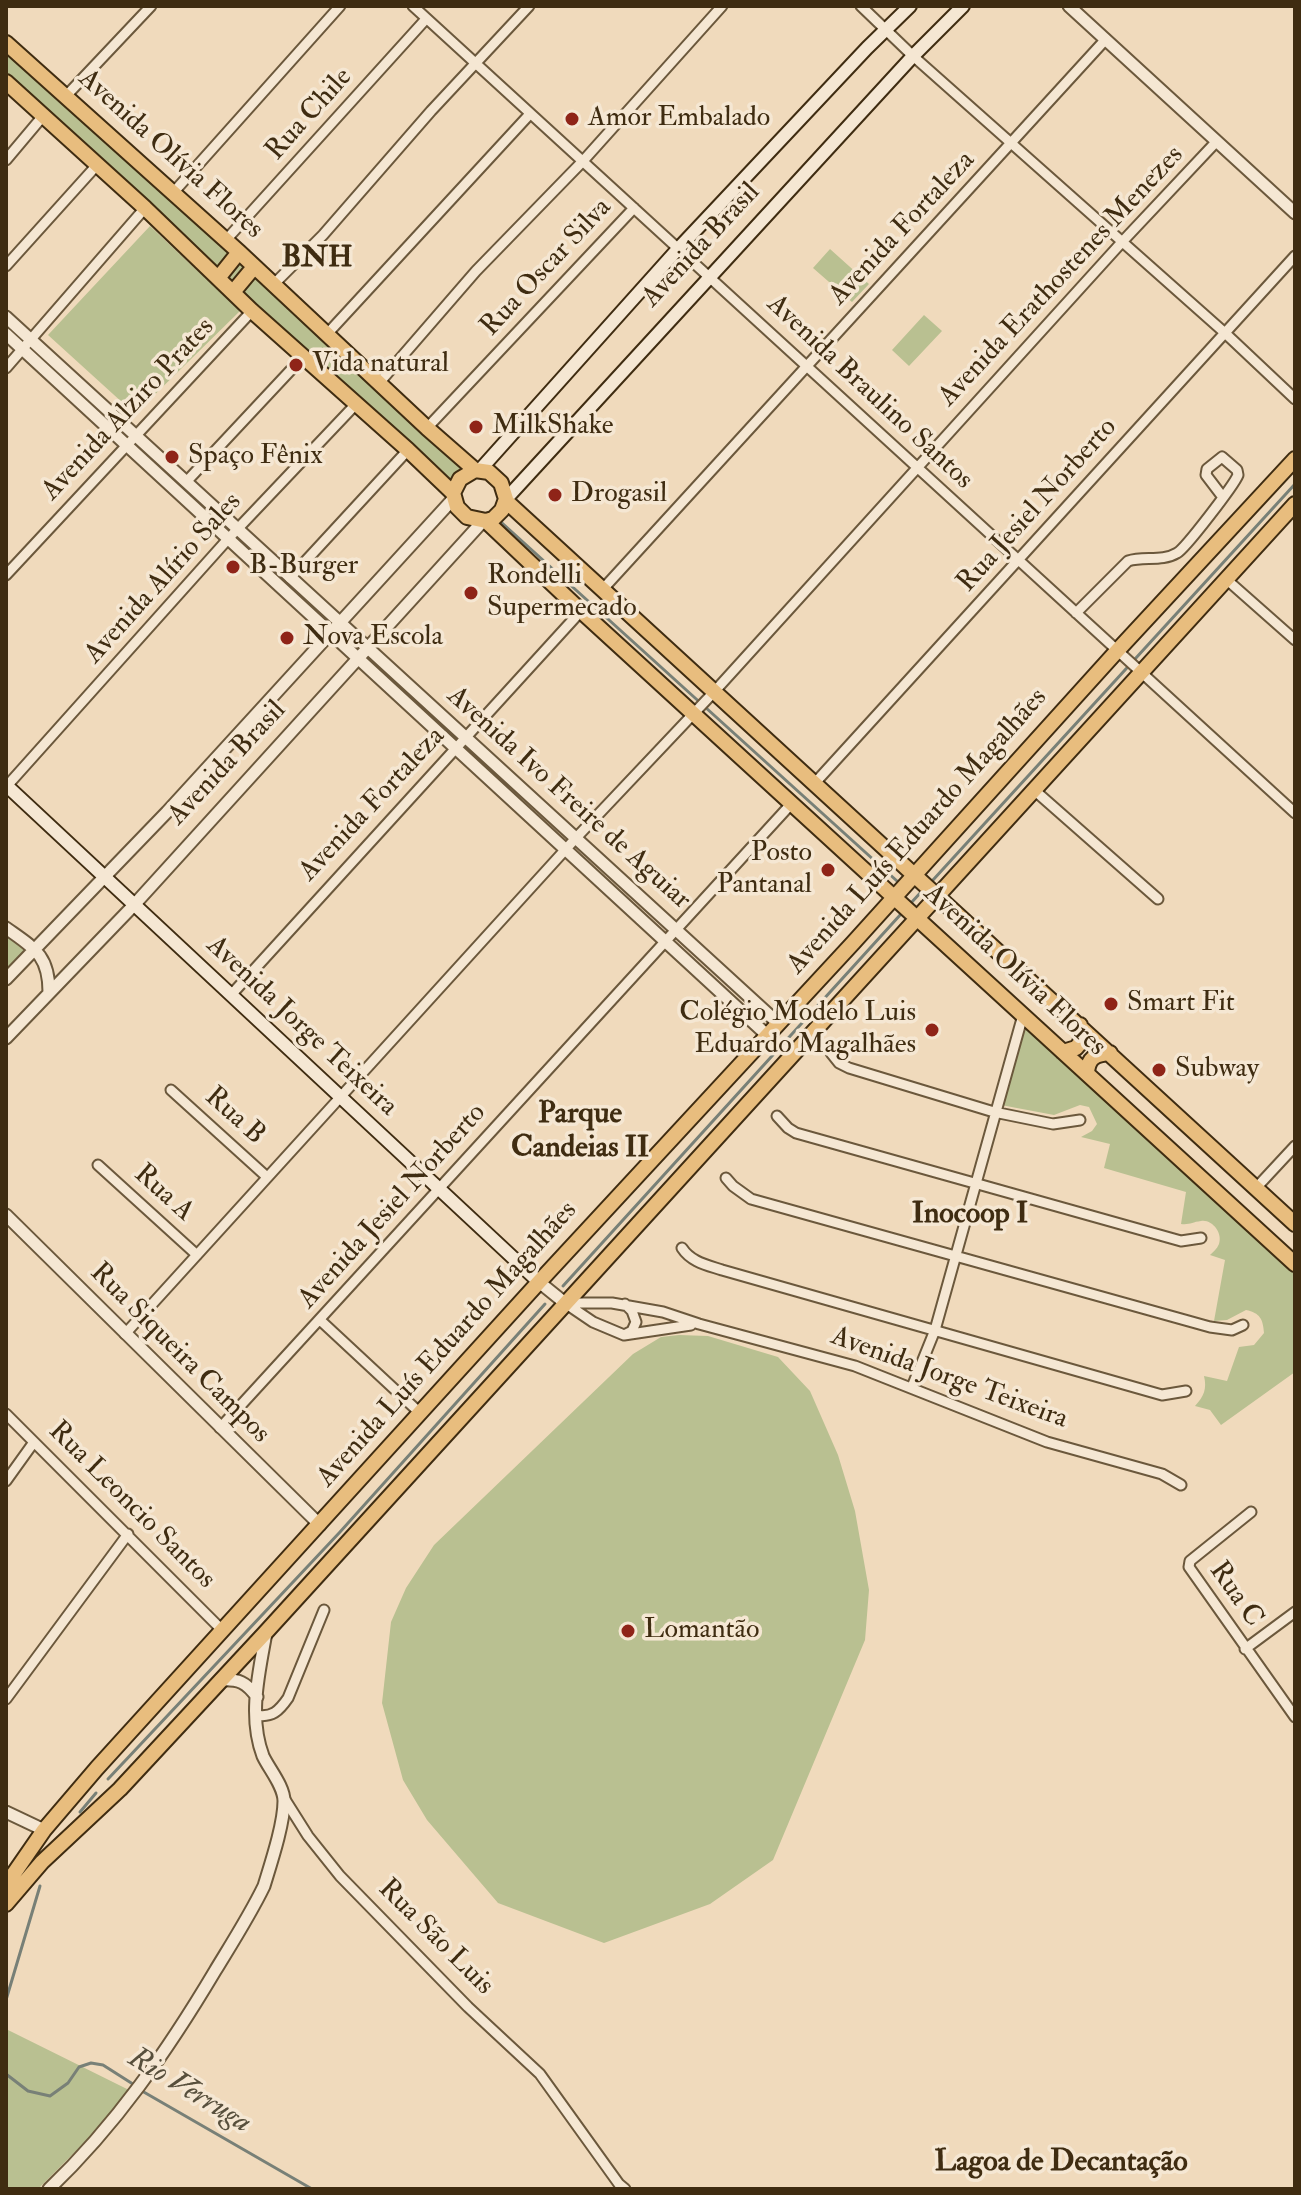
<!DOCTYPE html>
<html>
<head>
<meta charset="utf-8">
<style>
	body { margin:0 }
	#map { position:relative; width:1301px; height:2195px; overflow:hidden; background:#f0dabc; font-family:"IM FELL Double Pica",serif }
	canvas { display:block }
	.frame { position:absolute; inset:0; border:8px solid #3f2c11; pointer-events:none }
</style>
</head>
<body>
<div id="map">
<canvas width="1301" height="2195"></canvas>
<div class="frame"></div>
</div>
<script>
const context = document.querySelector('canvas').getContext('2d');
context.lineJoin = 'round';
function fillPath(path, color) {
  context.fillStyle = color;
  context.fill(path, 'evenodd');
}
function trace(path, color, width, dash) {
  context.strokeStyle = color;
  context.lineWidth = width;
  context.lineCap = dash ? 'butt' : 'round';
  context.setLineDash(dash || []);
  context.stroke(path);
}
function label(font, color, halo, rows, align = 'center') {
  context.font = font + ' "IM FELL Double Pica",serif';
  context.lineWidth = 7;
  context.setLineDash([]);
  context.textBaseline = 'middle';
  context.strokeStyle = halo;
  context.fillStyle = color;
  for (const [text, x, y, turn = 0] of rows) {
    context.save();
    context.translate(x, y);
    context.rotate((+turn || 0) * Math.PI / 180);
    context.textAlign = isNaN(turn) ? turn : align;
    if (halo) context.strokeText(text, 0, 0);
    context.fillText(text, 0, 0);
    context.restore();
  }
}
const green = new Path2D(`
	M6 43 475 470 453 494 6 80Z
	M150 226 240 311 135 414 48 335Z
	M830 249 869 284 852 302 813 268Z
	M924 315 942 331 909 366 892 350Z
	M6 936 26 951 6 974Z
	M1026 1026 1295 1272V1372L1221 1425 1210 1410 1195 1406C1204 1396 1207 1389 1204 1376L1227 1381 1239 1347 1254 1345 1264 1333C1263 1319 1260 1313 1246 1310L1227 1320 1214 1321 1225 1260 1210 1255C1213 1252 1217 1249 1219 1244 1223 1233 1212 1219 1201 1221 1192 1222 1190 1225 1181 1224L1186 1192 1104 1168 1110 1144 1081 1137 1092 1131 1097 1124 1089 1107 1080 1105 1054 1115 1001 1105 1021 1028Z
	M679 1335 708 1336 778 1357 810 1391 838 1455 855 1511 869 1590 865 1640 773 1860 710 1904 604 1943 498 1903 427 1820 403 1780 382 1703 391 1622 406 1588 434 1545 633 1354 661 1337Z
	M6 2029 129 2090 100 2127 38 2189H6Z`);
const stream = new Path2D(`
	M502 523 897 881
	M933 880 1295 484
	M911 903 922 891
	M563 1286 901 914
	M108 1779 340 1532 545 1304
	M80 1812 96 1793
	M6 2000 40 1886
	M6 2074 28 2091 50 2096 68 2083 79 2067 91 2063 103 2065 136 2086
	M142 2091 312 2189`);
const minor = new Path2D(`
	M413 6 1295 813
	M861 6 913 56 1225 333 1295 399
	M66 96 151 6
	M6 160 43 116
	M172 194 340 6
	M226 240 426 19
	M6 266 97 165
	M274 284 323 235 431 111 529 6
	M328 333 529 115
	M6 368 145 208
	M379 383 476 271 583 161 722 6
	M427 428 634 208
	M187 481 303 357
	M6 575 252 311
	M290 578 408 450
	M1226 579 1295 640
	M602 590 1106 39
	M1076 613 1128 561C1144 556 1162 562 1177 553 1185 549 1234 485 1238 475L1237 470 1222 457 1207 469 1206 475 1222 496
	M814 784 1295 256
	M6 787 228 539 357 403
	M1033 789 1158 899
	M231 995 581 611
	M831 1053 839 1063 849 1068 994 1112 1053 1124 1080 1120
	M171 1090 267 1177
	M777 1116 788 1128 796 1133 1181 1241 1201 1238
	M98 1165 197 1255
	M726 1178 733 1186 751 1199 1210 1327 1232 1330 1243 1325
	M1256 1188 1295 1146
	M682 1248C691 1262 707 1265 722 1270L1162 1395 1186 1391
	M565 1303 593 1322 624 1335 691 1325
	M567 1303H612L663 1312 699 1324 855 1366 1047 1442 1162 1474 1181 1485
	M320 1320 420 1413
	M125 1334 575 839 714 692 1122 242 1217 141
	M624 1335 632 1331 636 1322 632 1311 625 1304
	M912 1387 935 1330 1023 1015
	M6 1414 223 1631
	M220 1428 792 803
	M6 1481 34 1442
	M1251 1512 1190 1561 1189 1567 1295 1717
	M1245 1649 1295 1612
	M6 1699 128 1534
	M256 1715C272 1718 279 1711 288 1698L324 1610
	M284 1798 308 1836 340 1876 468 2007 540 2074 619 2184 625 2189`);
const tertiary = new Path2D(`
	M1069 6 1295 213
	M6 317 779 1024
	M6 334 768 1036
	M6 928C34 948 49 955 49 992
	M6 979 167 812 454 498
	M6 1038 134 905 483 521
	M6 1215 320 1525
	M539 1282 565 1303
	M220 1680C239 1679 246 1682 257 1697
	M6 1812 44 1830
	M49 2189C116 2125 168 2050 215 1971 232 1943 250 1915 264 1886 271 1863 284 1824 284 1801 284 1786 269 1769 263 1756 248 1717 259 1672 266 1633`);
const secondary = new Path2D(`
	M479 471 677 250 867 48 910 6
	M506 499 913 56 963 6
	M6 785 539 1282`);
const primary = new Path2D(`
	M6 43 239 252 427 428 475 470 489 472 501 483 506 499 502 510 493 519 486 521 467 517 457 507 453 493 408 450 252 311 145 208 6 82
	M219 277 239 252
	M234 291 254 267
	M453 493 460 479 475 470
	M506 501 1295 1224
	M486 521 581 611 1295 1264
	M1063 1052 1076 1048 1081 1042 1080 1025
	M1087 1073C1088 1058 1095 1054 1110 1053
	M6 1885 44 1830 97 1768 539 1282 853 943 1117 651 1295 459
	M6 1904 42 1862 120 1789 266 1632 1295 504`);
const markers = [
	[572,119,8,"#8f2418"],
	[296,365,8,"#8f2418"],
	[476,427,8,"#8f2418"],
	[172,457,8,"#8f2418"],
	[555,495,8,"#8f2418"],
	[233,567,8,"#8f2418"],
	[471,593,8,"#8f2418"],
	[287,638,8,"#8f2418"],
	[828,870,8,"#8f2418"],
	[1111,1004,8,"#8f2418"],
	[932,1030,8,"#8f2418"],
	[1159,1070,8,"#8f2418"],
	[628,1631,8,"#8f2418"]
];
const streetNames = [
	["Rua Chile",310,115,-48],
	["Avenida Olívia Flores",170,155,42],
	["Avenida Fortaleza",903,229,-47],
	["Avenida Brasil",702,246,-47],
	["Rua Oscar Silva",547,268,-47],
	["Avenida Erathostenes Menezes",1062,277,-47],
	["Avenida Braulino Santos",869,393,43],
	["Avenida Alziro Prates",129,410,-47],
	["Rua Jesiel Norberto",1038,506,-48],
	["Avenida Alírio Sales",164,579,-48],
	["Avenida Brasil",228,764,-47],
	["Avenida Ivo Freire de Aguiar",568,799,42],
	["Avenida Fortaleza",373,805,-47],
	["Avenida Luís Eduardo Magalhães",918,832,-48],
	["Avenida Olívia Flores",1014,971,43],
	["Avenida Jorge Teixeira",301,1027,43],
	["Rua B",234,1117,42],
	["Rua A",163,1194,42],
	["Avenida Jesiel Norberto",393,1207,-48],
	["Avenida Luís Eduardo Magalhães",448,1345,-48],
	["Rua Siqueira Campos",179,1354,45],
	["Avenida Jorge Teixeira",949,1379,20],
	["Rua Leoncio Santos",131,1506,45],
	["Rua C",1235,1595,55],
	["Rua São Luis",435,1938,45]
];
const poiNames = [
	["Amor Embalado",588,119],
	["Vida natural",312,365],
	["MilkShake",492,427],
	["Spaço Fênix",188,457],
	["Drogasil",571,495],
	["B-Burger",249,567],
	["Rondelli",487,577],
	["Supermecado",487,609],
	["Nova Escola",303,638],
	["Posto",812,854,"right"],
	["Pantanal",812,886,"right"],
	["Smart Fit",1127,1004],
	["Colégio Modelo Luis",916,1014,"right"],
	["Eduardo Magalhães",916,1046,"right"],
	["Subway",1175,1070],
	["Lomantão",644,1631]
];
const neighbourhoodNames = [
	["BNH",317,260],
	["Parque",580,1116],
	["Candeias II",580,1150],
	["Inocoop I",970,1216],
	["Lagoa de Decantação",1061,2164]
];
const waterNames = [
	["Rio Verruga",189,2092,31]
];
fillPath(green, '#b9c091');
trace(stream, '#788077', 3);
trace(minor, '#6b583c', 13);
trace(tertiary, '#6b583c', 15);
trace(secondary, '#3f2c11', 16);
trace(primary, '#3f2c11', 18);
trace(minor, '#f5e7d3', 9);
trace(tertiary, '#f5e7d3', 11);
trace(secondary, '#f5e7d3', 12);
trace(primary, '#e8bd7e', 14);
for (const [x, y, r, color] of markers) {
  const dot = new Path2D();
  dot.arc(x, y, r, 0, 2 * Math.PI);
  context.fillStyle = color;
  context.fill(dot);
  trace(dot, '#f5e7d3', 3);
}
label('28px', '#3f2c11', '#f5e7d3', streetNames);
label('28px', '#3f2c11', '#f5e7d3', poiNames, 'left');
label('bold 30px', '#3f2c11', '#f5e7d3', neighbourhoodNames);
label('italic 30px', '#574f3c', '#f5e7d3', waterNames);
</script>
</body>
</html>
